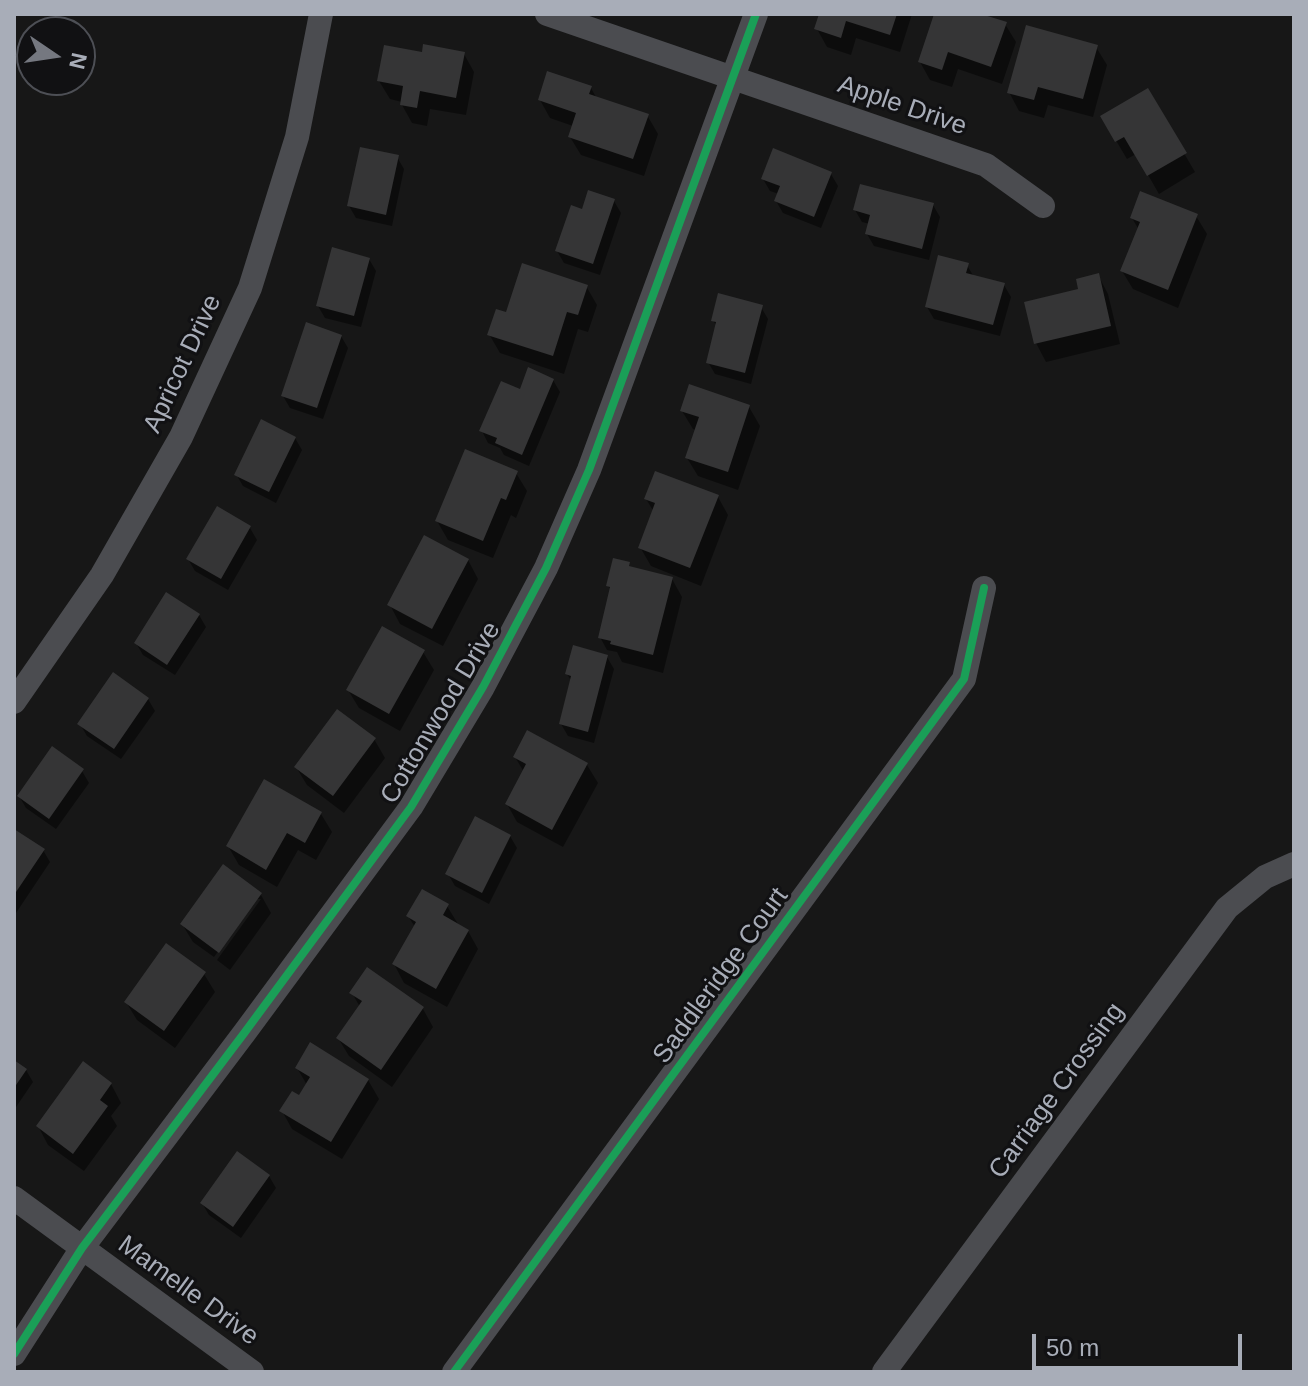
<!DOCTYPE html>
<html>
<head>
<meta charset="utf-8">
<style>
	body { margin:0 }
	#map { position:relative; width:1308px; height:1386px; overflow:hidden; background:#171717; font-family:Arial,sans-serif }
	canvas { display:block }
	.frame { position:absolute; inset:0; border:16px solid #a8adb8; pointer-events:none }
	.north { position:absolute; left:16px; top:16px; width:80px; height:80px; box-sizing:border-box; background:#111113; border:2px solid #4d4f55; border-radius:50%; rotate:103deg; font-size:22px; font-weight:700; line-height:32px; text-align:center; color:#a8adb8 }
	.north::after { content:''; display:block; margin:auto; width:28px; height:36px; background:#757880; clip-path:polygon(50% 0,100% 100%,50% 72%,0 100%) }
	.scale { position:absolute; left:1032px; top:1334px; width:210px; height:36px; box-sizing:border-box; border:4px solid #a8adb8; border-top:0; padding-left:10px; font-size:24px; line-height:28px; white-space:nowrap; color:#a8adb8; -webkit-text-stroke:6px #111113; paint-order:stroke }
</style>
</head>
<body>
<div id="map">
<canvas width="1308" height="1386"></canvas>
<div class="frame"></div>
<div class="north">N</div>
<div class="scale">50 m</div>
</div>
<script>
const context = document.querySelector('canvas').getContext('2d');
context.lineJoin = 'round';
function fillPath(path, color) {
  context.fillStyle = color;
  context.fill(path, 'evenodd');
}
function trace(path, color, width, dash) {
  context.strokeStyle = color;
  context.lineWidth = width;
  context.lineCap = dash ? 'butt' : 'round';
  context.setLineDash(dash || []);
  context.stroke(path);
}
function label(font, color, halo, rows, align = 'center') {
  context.font = font + ' Arial,sans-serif';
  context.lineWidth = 6;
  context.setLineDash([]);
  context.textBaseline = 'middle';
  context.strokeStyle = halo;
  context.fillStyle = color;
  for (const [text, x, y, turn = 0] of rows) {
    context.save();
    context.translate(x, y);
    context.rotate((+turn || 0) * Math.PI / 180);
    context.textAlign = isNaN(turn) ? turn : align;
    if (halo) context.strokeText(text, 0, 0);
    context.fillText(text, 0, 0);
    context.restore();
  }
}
const shadow = new Path2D(`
	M821 14H912L900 52 856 38 851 55 827 47 817 29Z
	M936 14H975L1005 24 1016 42 1002 84 958 69 952 87 930 80 920 62Z
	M1096 47 1107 65 1093 117 1048 105 1044 118 1019 111 1009 92Z
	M464 54 474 72 466 115 430 109 427 126 412 123 402 105V102L390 99 379 81Z
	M591 88 597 99 647 115 658 134 644 176 581 155 570 137 573 126 550 118 540 100Z
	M1147 90 1195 172 1159 194 1136 154 1127 159 1102 117Z
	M397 157 404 169 392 226 356 218 349 206Z
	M831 174 838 186 821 228 783 213 776 201 779 194 770 191 763 179Z
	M614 201 621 213 600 275 564 263 557 251 583 212Z
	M933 205 940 217 929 260 874 246 867 234 870 224 862 222 855 210Z
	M1196 216 1207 234 1178 308 1133 289 1122 271 1139 230 1132 218Z
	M369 259 376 271 361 327 325 318 318 306Z
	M967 265 974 277 1004 285 1011 297 1000 336 934 319 927 307Z
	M1098 275 1108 294 1120 344 1046 362 1036 343 1081 291Z
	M586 286 597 305 588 332 578 329 564 374 500 353 489 334 507 314Z
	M761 307 768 319 751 384 715 374 708 362 717 327 713 320Z
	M341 336 348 348 323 419 290 408 283 396Z
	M553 380 560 392 529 466 504 455 500 448 488 443 482 431 521 391Z
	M749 407 760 426 738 490 698 476 687 458 697 431 693 429 682 411Z
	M295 438 302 450 276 503 243 486 236 474Z
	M516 473 527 491 516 518 511 515 493 558 448 540 437 521Z
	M718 497 728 515 701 586 651 566 640 547 654 512 646 499Z
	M250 528 257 540 228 590 195 571 188 559Z
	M468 560 478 579 443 646 400 624 390 605Z
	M628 564 631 569 672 579 682 597 663 673 622 662 617 652 607 650 600 637 612 591 608 586Z
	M199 615 206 627 175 675 143 655 136 643Z
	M423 652 434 670 400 731 359 708 348 690Z
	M607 657 614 669 594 743 568 736 561 724 572 682 567 674Z
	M148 699 155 711 121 759 87 736 80 724Z
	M374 739 385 758 344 813 307 785 296 767Z
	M515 757 587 765 598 783 563 847 517 822 507 804 524 772Z
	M82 771 89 783 56 829 26 808 19 796Z
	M321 814 332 832 316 860 298 850 277 887 239 865 228 846Z
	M14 831 43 850 50 862 14 916Z
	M510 836 517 848 489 904 455 886 448 874Z
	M261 895 271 913 230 970 217 960 261 899H256L214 957 193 942 182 924Z
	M447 906 458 924 468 931 478 949 447 1007 404 983 394 964 415 927 408 916Z
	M204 974 215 992 175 1048 137 1020 126 1002Z
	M352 993 423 1009 433 1027 392 1087 349 1056 338 1038 360 1007Z
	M14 1062 26 1070 33 1082 14 1110Z
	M297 1068 368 1080 379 1099 342 1159 292 1129 282 1111 299 1098 307 1085Z
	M111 1084 121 1103 111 1116 117 1126 84 1171 48 1145 38 1126Z
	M269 1176 276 1188 241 1238 209 1215 202 1203Z`);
const building = new Path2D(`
	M819 14H897L890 35 846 21 841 38 814 29Z
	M934 14H981L1007 22 991 67 948 52 942 70 918 62Z
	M1026 25 1098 45 1083 99 1038 87 1034 100 1007 93Z
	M423 44 465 52 456 98 420 91 417 108 400 105 403 86 377 81 384 45 422 52Z
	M547 71 592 86 589 94 649 114 633 159 568 137 576 113 538 100Z
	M1148 88 1187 153 1147 176 1124 137 1115 142 1100 116Z
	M360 147 399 155 386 215 347 206Z
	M773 148 832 172 814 217 774 201 780 186 761 179Z
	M860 184 934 203 922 249 865 234 870 215 853 210Z
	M588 190 615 199 593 264 555 251 571 205 582 209Z
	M1140 191 1198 214 1168 290 1120 271 1140 222 1130 218Z
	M332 247 370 258 354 316 316 306Z
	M938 255 969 263 966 273 1005 283 993 325 925 307Z
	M522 263 588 285 578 315 567 312 553 356 487 335 496 309 506 312Z
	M1099 273 1111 326 1034 344 1024 302 1078 289 1076 279Z
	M718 293 763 305 745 373 706 363 716 322 711 321Z
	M306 322 342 335 317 408 281 396Z
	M528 367 554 379 522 455 495 443 497 438 479 431 501 381 520 389Z
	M689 384 750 405 728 472 685 458 699 417 680 411Z
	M261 419 296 437 269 492 234 475Z
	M465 449 518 471 506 500 501 498 483 541 435 521Z
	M655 471 719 495 690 568 638 548 655 503 644 499Z
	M217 506 251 526 221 579 186 559Z
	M424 535 469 559 432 629 387 605Z
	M613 558 630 562 629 566 673 577 653 655 610 644 611 641 598 638 610 587 606 586Z
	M166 592 200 614 167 665 134 643Z
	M382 626 425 650 389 714 346 690Z
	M573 645 608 655 588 732 559 724 571 676 565 674Z
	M113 672 149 698 114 749 77 724Z
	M337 709 376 738 333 796 294 767Z
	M527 730 588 763 552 830 505 804 526 764 513 757Z
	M52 746 84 769 49 819 17 796Z
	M264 779 322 812 305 843 287 833 266 870 226 846Z
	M475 816 511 835 482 893 445 874Z
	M14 829 45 849 14 895Z
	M223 864 262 893 219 953 180 924Z
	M422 889 449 904 443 915 469 930 436 989 392 964 416 922 406 916Z
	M166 943 206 972 164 1031 124 1002Z
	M367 967 424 1007 381 1070 336 1038 362 1001 349 993Z
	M310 1042 369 1079 331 1142 279 1111 292 1091 299 1095 310 1077 295 1068Z
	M14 1060 27 1069 14 1088Z
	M83 1061 112 1083 100 1100 108 1106 73 1154 36 1126Z
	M237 1151 270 1175 233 1227 200 1203Z`);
const minor = new Path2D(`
	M547 14 986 165 1043 206
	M14 702 102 575 181 437 250 288 297 137 321 14
	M14 1198 252 1372
	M14 1354 82 1248 245 1032 411 807 483 687 546 568 589 470 756 14
	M454 1372 964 679 984 588
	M884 1372 1227 908 1265 877 1294 864`);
const cycleway = new Path2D(`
	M14 1354 82 1248 245 1032 411 807 483 687 546 568 589 470 756 14
	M454 1372 964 679 984 588`);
const streetNames = [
	["Apple Drive",902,106,19],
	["Apricot Drive",183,364,-65],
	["Cottonwood Drive",441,713,-59],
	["Saddleridge Court",721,976,-54],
	["Carriage Crossing",1057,1091,-54],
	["Mamelle Drive",188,1291,36]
];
fillPath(shadow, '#0007');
fillPath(building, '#353536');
trace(minor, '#4b4c50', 24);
trace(cycleway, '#1a9f57', 8);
label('26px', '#a8adb8', '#111113', streetNames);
</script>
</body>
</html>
